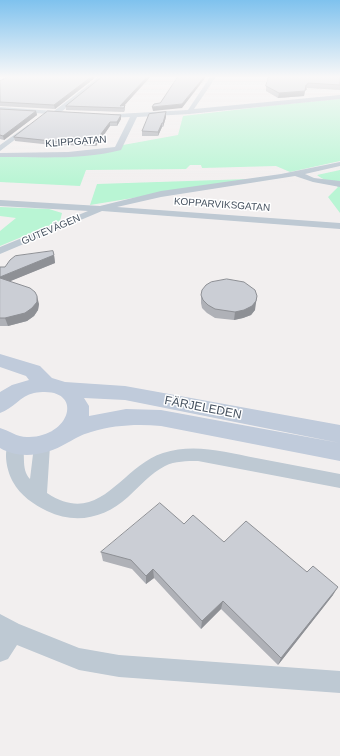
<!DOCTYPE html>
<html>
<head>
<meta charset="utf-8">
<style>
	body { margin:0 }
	canvas { display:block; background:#f2efef }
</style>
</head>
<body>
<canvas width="340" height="756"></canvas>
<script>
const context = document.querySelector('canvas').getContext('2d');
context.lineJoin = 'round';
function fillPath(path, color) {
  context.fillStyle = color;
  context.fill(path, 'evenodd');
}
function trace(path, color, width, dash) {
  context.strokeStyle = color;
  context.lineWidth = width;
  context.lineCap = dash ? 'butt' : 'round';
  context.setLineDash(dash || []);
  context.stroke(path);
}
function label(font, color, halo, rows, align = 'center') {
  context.font = font + ' Helvetica,sans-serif';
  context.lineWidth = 3;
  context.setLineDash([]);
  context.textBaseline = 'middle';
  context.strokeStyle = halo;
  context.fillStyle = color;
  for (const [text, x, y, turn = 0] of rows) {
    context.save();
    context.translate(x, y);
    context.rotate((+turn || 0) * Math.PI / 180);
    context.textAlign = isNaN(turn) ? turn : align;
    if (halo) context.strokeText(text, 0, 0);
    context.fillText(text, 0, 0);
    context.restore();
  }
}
const green = new Path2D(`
	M340 99V161L290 172 276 166 202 168 201 165H190L186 169 86 170 80 186 0 182V157L112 151 123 145 178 135 183 116 286 104Z
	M340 170V213L328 197 338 187C331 181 323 180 317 175Z
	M249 179 90 205 97 184Z
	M0 207 49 209 62 213 60 221 0 246V231L16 218 0 216Z`);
const street = new Path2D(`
	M99 77H105L61 112 67 113V115L0 111V107L54 111Z
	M210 77H216L194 109 340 95V99L189 114 137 117 121 150C85 160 37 157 0 157V153L68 152 115 147 130 117 102 118 99 116 100 115 188 110Z
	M28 125 33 126 0 151V145Z
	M340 162V166L305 174 314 178 340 181V187L313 182 295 176 161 197 117 207 340 223V229L102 211 0 254V247L88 211 0 206V200L100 206 161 191 281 174Z
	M15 440 21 442C27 453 20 468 30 479L34 446 36 442 42 440 48 442 50 446 47 493C100 528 120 467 163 453 194 443 225 452 256 458 284 463 312 469 340 474V488L198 461C187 461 175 461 165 466 151 473 140 486 128 497 105 518 76 525 47 511 34 505 20 495 13 482 7 471 3 453 9 442Z
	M0 614 19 624 79 648 119 655 340 671V693L119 677 79 670 17 645 8 659 0 662Z`);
const secondary = new Path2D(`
	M0 354 40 366 52 378 65 382 125 386 340 425V443L125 400 84 398 89 406V416L126 409 161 410 340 443V461L161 426C137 424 114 425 91 432 80 435 77 438 67 443 47 455 20 460 0 448V428C10 431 18 438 29 437 74 436 84 384 34 393 20 396 13 409 0 413V392L12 385 29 380 26 376 0 367Z`);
const wall = new Path2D(`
	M9 77H96L55 109 0 106V81Z
	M150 77 124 106 125 105V110L124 112 66 110V106Z
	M340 77V90L307 88V90H305L304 96 278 98 266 91V86Z
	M0 109 36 111 37 115 4 140 0 139Z
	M121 115V119L117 126H110L96 146 62 145 61 146 15 141 14 137Z
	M166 117 163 127H162L158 136H142V131Z
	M54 255 55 263 10 281 39 304 38 310 34 316 27 321 8 326H0V267H5Z
	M201 295 255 310 251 315 243 318 234 320 215 318 207 313 202 308 201 303Z
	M184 524 224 542 333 595 278 665 221 609 201 629 154 578 146 584 132 569 103 561 101 552Z`);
const shadedWall = new Path2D(`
	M91 77H96L55 109 54 105Z
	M147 77H150L122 108 120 106Z
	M204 77H206L182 108 153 111 152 107 182 104Z
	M305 91 304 96 278 98 279 93Z
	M36 111 37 115 4 140 3 136Z
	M166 112V117L163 127V123Z
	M121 115V119L117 126V122Z
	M110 122V126L96 146 95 142Z
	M162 123V127L158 136V132Z
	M54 255 55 263 1 285 0 280V277Z
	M37 296 39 304 38 310 34 316 27 321 8 326 5 318Z
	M257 296 255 310 251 315 243 318 234 320 235 312Z
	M153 569 154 578 146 584V576Z
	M338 587 333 595 278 665 281 658Z
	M223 601 221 609 201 629 202 621Z`);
const building = new Path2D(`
	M9 77H91L54 105 0 102V81Z
	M102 77H147L120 106 125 105 124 108 66 106Z
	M178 77H204L182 104 152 107 154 104 160 103Z
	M269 77H340V85L308 83 307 85H306L305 91 279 93 266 86Z
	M0 109 36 111 3 136 0 135Z
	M48 111 121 115 117 122H110L95 142 61 140V142L14 137Z
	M166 112 163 123H162L158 132 142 131 149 114Z
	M53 251 54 255 0 277V267H5L10 260 15 256Z
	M0 278 30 288 35 292 37 296V302L32 308 25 313 5 318H0Z
	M227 279 244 282 255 290 257 296 256 301 252 306 244 310 235 312 215 309 208 305 203 300 201 295 202 290 206 285 211 282Z
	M160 503 184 524 193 515 224 542 246 521 307 572 313 566 338 587 281 658 223 601 202 621 153 569 146 576 131 560 101 552Z`);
const farStreetnames = [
	["KLIPPGATAN",76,142,-4],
	["KOPPARVIKSGATAN",222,205,4],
	["GUTEVÄGEN",51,230,-23]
];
const streetNames = [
	["FÄRJELEDEN",203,408,11]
];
fillPath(green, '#b9f5d4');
fillPath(street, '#bec9d3');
fillPath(secondary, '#c0cbdb');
fillPath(wall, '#afb1b7');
fillPath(shadedWall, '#8e9095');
fillPath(building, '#cbced5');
trace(building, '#8e9095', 1);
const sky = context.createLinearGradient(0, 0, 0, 183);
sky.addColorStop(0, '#7fc2ee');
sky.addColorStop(0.42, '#f9f8f8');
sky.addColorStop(1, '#f9f8f800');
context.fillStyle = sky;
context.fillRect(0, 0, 340, 183);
label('10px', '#45515f', '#fff', farStreetnames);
label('12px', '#45515f', '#fff', streetNames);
</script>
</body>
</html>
